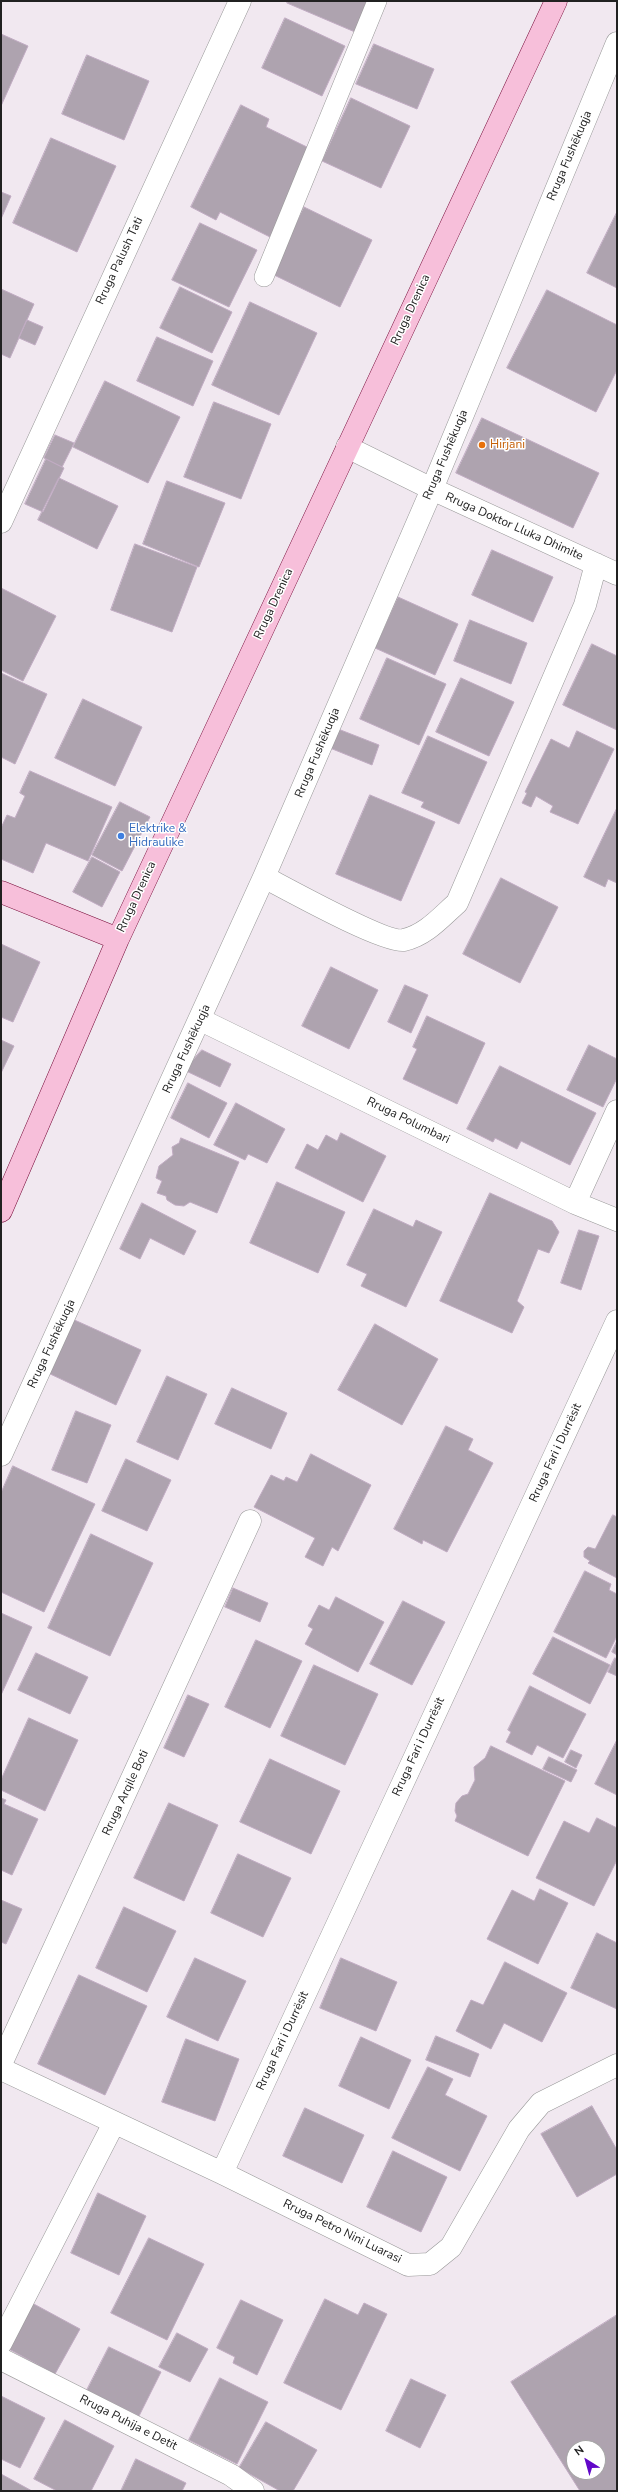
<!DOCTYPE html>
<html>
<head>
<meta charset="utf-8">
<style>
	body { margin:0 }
	#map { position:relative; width:618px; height:2492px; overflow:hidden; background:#f1e8f0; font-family:"Nunito Sans",sans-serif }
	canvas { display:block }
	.frame { position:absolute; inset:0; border:2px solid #212121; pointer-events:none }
	.north { position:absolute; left:566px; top:2440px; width:40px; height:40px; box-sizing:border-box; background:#fff; border:1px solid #a6a6a6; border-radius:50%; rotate:323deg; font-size:11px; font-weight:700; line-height:16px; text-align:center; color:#212121 }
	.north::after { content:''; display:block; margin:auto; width:14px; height:18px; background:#6208c9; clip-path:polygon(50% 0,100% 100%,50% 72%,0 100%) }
</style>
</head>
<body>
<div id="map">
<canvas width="618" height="2492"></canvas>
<div class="frame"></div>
<div class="north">N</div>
</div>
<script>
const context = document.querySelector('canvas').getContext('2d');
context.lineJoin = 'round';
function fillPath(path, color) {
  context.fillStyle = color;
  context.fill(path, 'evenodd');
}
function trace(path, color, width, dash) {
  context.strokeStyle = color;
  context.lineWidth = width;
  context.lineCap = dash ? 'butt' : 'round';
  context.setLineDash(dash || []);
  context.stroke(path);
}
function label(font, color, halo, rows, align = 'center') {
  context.font = font + ' "Nunito Sans",sans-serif';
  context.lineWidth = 3;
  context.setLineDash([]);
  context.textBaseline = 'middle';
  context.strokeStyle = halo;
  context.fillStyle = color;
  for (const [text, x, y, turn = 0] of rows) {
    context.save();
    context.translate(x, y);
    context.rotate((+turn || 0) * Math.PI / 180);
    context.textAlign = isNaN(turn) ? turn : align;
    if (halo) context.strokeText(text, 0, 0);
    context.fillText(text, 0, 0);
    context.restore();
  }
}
const building = new Path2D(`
	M288 1H368L355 32 287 3Z
	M285 18 345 46 322 96 262 68Z
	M1 34 28 46 1 106Z
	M374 44 434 69 417 109 356 84Z
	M87 55 149 81 124 140 62 114Z
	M351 98 410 126 381 188 322 161Z
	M241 105 269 119 266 127 313 150 270 237 220 212 216 220 191 207Z
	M51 138 116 166 77 252 13 223Z
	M1 192 11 196 1 219Z
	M304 207 372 240 340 307 272 274Z
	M617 212V288L587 273Z
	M200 223 257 250 229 307 172 280Z
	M180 287 232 312 212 353 160 328Z
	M1 289 34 304 10 358 1 354Z
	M547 290 617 325V370L596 412 507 368Z
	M250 302 317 333 279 415 212 385Z
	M27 320 43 327 35 345 19 338Z
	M157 337 213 361 193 406 137 381Z
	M105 381 180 417 148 483 73 447Z
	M214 402 271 424 241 499 184 477Z
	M482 418 599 473 573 528 456 473Z
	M55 435 74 443 62 467 44 458Z
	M46 459 64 468 43 512 25 504Z
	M59 478 118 506 97 549 38 520Z
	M167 481 225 503 199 567 143 544Z
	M135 544 197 567 172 632 111 610Z
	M492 550 553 577 533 622 472 595Z
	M1 588 56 616 23 681 1 670Z
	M398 597 458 624 435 675 375 648Z
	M470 620 527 643 511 684 454 661Z
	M592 644 617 656V730L563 705Z
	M387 658 446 684 419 745 360 719Z
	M1 673 47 694 15 764 1 757Z
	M461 678 514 702 489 756 436 732Z
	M83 699 142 727 115 786 55 758Z
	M338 729 379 745 372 765 330 748Z
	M577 731 614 749 578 824 550 812 553 806 536 796 531 807 522 803 527 793 525 792 551 739 569 748Z
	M428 736 487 762 459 824 421 807 424 802 402 793Z
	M30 771 112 807 88 861 46 843 33 873 1 859V828L7 815 15 818 25 796 20 793Z
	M370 795 435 822 401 901 336 874Z
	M120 802 150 817 122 871 92 855Z
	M617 808V883L608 879 605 887 584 877Z
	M92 857 120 872 102 907 73 892Z
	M501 878 558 907 520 983 463 954Z
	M1 944 40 962 13 1022 1 1017Z
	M331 967 378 990 349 1049 302 1026Z
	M405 985 428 995 411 1033 388 1022Z
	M427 1016 485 1043 457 1104 403 1079 417 1049 413 1047Z
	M1 1040 14 1046 1 1073Z
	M589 1045 617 1059V1078L603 1107 567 1090Z
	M202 1050 231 1064 220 1087 184 1070Z
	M500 1066 596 1113 570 1165 521 1141 517 1149 495 1138 493 1142 467 1129Z
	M188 1083 227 1103 209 1138 171 1118Z
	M236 1103 285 1129 267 1163 248 1154 245 1160 214 1145Z
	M341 1133 386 1156 363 1202 295 1168 307 1144 318 1150 326 1135 337 1141Z
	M181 1138 239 1162 217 1213 190 1202 184 1206 175 1205 167 1200 166 1196 157 1193 162 1181 156 1178 159 1166 173 1155 172 1147 179 1143Z
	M277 1182 345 1212 318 1273 250 1243Z
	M490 1193 552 1221 559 1232 549 1253 538 1249 517 1301 524 1307 512 1333 440 1301Z
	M142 1203 196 1231 184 1255 150 1238 140 1259 120 1249Z
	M374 1209 413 1227 416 1220 442 1232 406 1307 361 1286 367 1274 347 1265Z
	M579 1230 599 1236 581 1290 561 1283Z
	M70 1318 141 1350 116 1405 46 1372Z
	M375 1324 438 1359 402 1425 338 1390Z
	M167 1376 207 1394 178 1460 137 1442Z
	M232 1388 287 1413 271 1449 215 1424Z
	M76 1411 111 1425 87 1483 52 1470Z
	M446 1426 473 1439 468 1450 493 1463 447 1552 423 1540 422 1544 394 1529Z
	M311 1454 371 1485 338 1551 332 1547 323 1566 305 1557 315 1538 254 1507 271 1475 284 1481 286 1477 297 1482Z
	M126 1459 171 1480 147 1531 102 1511Z
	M13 1466 95 1504 44 1612 1 1592V1493Z
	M613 1515 617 1517V1578L588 1563 590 1561 584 1557V1551L588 1547 595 1549Z
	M91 1534 153 1563 110 1656 48 1628Z
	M585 1571 611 1584 609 1590 617 1594V1636L606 1658 554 1632Z
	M233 1588 268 1603 260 1622 225 1607Z
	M336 1597 384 1622 358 1672 305 1644 313 1629 308 1626 319 1605 329 1610Z
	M403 1601 445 1622 412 1685 370 1664Z
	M1 1613 32 1627 1 1695Z
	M553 1637 610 1665 590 1704 533 1674Z
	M256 1640 302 1661 270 1728 225 1707Z
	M617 1641V1655L612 1652Z
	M36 1653 88 1677 70 1714 18 1690Z
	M615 1658 617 1659V1676L608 1672Z
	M314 1665 378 1694 345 1765 281 1736Z
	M530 1686 586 1714 563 1758 537 1745 532 1755 506 1742 511 1732 508 1730Z
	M188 1695 209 1704 184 1757 164 1748Z
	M29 1718 78 1740 45 1811 1 1790V1780Z
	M617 1740V1795L595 1784Z
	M491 1746 565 1781 528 1856 455 1821 457 1816 455 1811 456 1803 462 1796 468 1794 475 1780 474 1767 485 1758Z
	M571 1750 582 1755 576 1768 565 1762Z
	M549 1757 577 1770 571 1782 543 1769Z
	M270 1759 340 1791 311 1854 240 1822Z
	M1 1798 6 1800 4 1804 38 1819 12 1875 1 1870Z
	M169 1803 218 1825 184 1901 134 1878Z
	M597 1818 617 1828V1860L594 1906 536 1878 564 1821 589 1833Z
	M238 1854 291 1878 263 1937 211 1913Z
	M540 1889 568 1903 538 1964 487 1939 512 1890 534 1901Z
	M1 1900 22 1909 6 1944 1 1942Z
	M124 1907 176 1931 147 1992 96 1968Z
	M597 1933 617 1943V2009L571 1988Z
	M195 1958 246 1981 218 2041 167 2017Z
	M341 1958 397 1982 376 2031 320 2008Z
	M505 1962 567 1993 542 2042 504 2023 491 2049 456 2031 471 2000 483 2005Z
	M79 1975 147 2006 105 2095 38 2064Z
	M436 2036 479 2054 470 2077 426 2060Z
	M361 2037 411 2060 389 2109 339 2086Z
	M186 2039 239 2059 215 2121 162 2102Z
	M428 2067 453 2079 445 2095 487 2116 460 2171 392 2138Z
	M592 2106 617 2150V2174L577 2197 541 2134Z
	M305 2108 364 2135 342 2183 283 2156Z
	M393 2151 447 2177 421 2232 367 2207Z
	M98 2193 146 2216 119 2275 71 2253Z
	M149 2238 204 2264 167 2340 111 2313Z
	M325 2299 358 2315 364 2303 387 2314 341 2410 284 2383Z
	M241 2300 283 2320 257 2375 233 2363 235 2357 217 2348Z
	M32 2303 80 2329 55 2374 7 2348Z
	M617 2315V2491H580L511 2382ZM574 2448H598V2472H574Z
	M177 2333 208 2349 190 2382 159 2367Z
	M109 2347 161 2372 139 2416 87 2390Z
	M220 2378 268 2402 237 2464 189 2440Z
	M411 2379 446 2395 420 2448 386 2431Z
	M1 2396 45 2418 20 2468 1 2459Z
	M65 2420 114 2446 91 2491H57L34 2479Z
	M266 2422 317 2450 293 2491H280L239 2468Z
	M136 2459 186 2483 182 2491H121Z
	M1 2474 32 2491H1Z`);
const lane = new Path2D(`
	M264 277 377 1`);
const street = new Path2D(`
	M347 447 432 489 617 574
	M1 522 240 1
	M264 877C287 889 386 944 404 940 426 935 441 917 457 903L585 605 596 564
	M201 1020 575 1203 617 1220
	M575 1203 617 1111
	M1 1455 264 877 432 489 617 43
	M1 2064 250 1521
	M1 2069 222 2173 408 2265 430 2264 451 2247 519 2129 541 2103 617 2065
	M222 2173 617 1321
	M1 2343 114 2123
	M1 2359 231 2475 253 2491`);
const secondary = new Path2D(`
	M1 892 118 939
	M1 1211 118 939 556 1`);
const markers = [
	[482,445,4,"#e8710a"],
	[121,836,4,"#3f7fe0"]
];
const streetNames = [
	["Rruga Fushëkuqja",570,156,-67],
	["Rruga Palush Tati",120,261,-65],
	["Rruga Drenica",411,310,-65],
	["Rruga Fushëkuqja",446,455,-67],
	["Rruga Doktor Lluka Dhimite",514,527,24],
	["Rruga Drenica",274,604,-65],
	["Rruga Fushëkuqja",318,753,-67],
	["Rruga Drenica",137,897,-65],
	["Rruga Fushëkuqja",187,1049,-65],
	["Rruga Polumbari",408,1121,26],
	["Rruga Fushëkuqja",52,1344,-65],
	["Rruga Fari i Durrësit",556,1453,-65],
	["Rruga Fari i Durrësit",419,1747,-65],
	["Rruga Arqile Boti",126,1793,-65],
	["Rruga Fari i Durrësit",283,2041,-65],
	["Rruga Petro Nini Luarasi",342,2232,26],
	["Rruga Puhija e Detit",128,2423,27]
];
const foodNames = [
	["Hirjani",490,445]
];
const shopNames = [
	["Elektrike &",129,829],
	["Hidraulike",129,843]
];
fillPath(building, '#aea3af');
trace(building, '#c0abc2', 1);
trace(lane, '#989898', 20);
trace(street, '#989898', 23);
trace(secondary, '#760a38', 23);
trace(lane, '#fff', 19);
trace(street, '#fff', 22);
trace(secondary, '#f7bfda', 22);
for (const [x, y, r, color] of markers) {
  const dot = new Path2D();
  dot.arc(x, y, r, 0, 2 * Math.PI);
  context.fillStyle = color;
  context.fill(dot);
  trace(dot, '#fff', 1.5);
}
label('12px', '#212121', '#fff', streetNames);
label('12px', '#c56008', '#fff', foodNames, 'left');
label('12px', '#366cbe', '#fff', shopNames, 'left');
</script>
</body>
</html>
